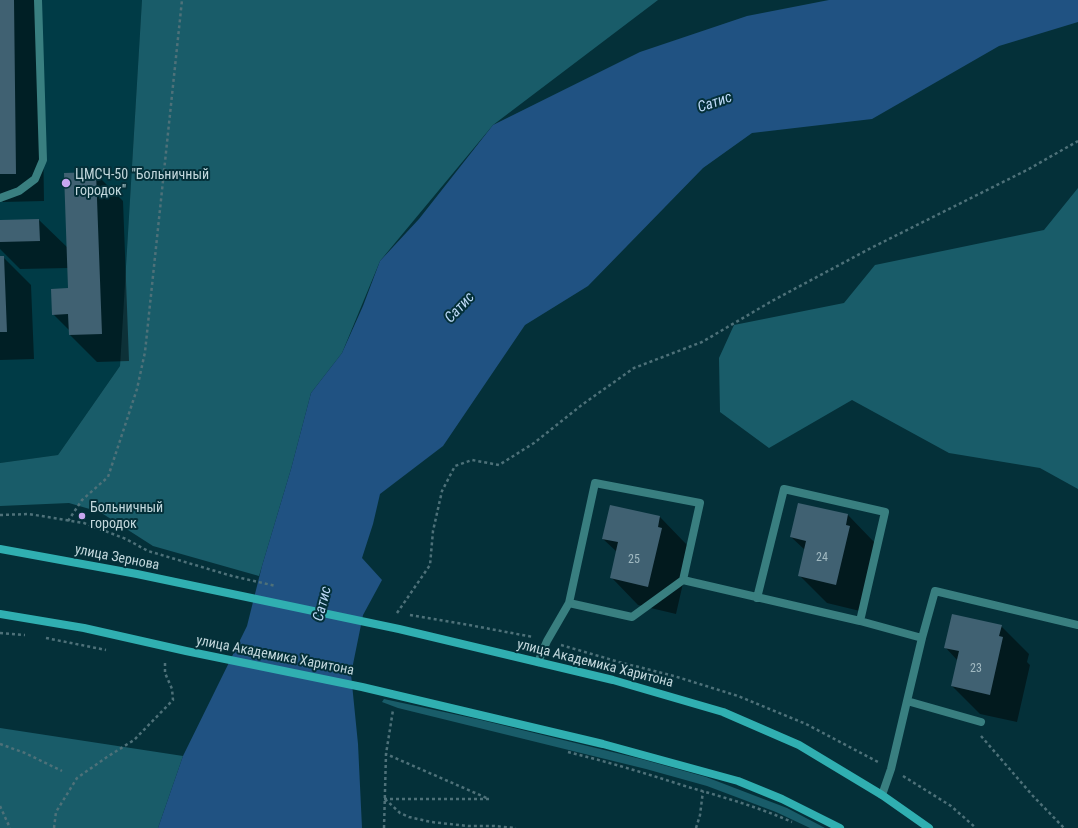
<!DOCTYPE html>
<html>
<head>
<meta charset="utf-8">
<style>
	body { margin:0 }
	canvas { display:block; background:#043039 }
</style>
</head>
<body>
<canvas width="1078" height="828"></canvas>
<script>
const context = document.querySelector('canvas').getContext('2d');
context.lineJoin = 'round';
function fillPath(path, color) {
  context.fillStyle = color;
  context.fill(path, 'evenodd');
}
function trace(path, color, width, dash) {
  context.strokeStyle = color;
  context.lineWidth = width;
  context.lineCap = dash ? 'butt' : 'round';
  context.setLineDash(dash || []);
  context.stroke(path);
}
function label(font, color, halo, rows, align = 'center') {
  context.font = font + ' "Roboto Condensed",sans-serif';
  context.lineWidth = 4;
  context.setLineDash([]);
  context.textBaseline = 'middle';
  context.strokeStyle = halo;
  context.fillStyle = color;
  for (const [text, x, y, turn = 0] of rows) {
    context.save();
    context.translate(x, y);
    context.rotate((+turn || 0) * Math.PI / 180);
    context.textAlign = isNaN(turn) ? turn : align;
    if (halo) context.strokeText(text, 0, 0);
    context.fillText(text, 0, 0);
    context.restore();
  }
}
const built = new Path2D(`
	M0 0H142L120 366 58 455 0 463Z`);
const green = new Path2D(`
	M142 0H658L493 125 380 261 342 353 311 393 291 469 259 576 153 546 100 512 69 503 0 506V463L58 455 120 366Z
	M1078 188V489L1040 468 949 453 852 400 769 448 720 412 719 358 734 325 844 303 875 265 1044 230Z
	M384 699 481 720 641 759 706 777 787 808 825 828H810L776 812 707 786 646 769 398 708 382 702Z
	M0 728 183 756 158 828H0Z`);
const water = new Path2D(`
	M829 0H1078V22L999 46 872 119 752 133 703 168 588 286 525 325 443 446 380 494 373 524 362 558 382 580 363 615 351 674 358 744 362 828H158L183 756 247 626 262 566 291 469 311 393 342 353 363 306 380 261 419 219 493 125 640 52 747 16Z`);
const shadow = new Path2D(`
	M0 0H41L44 201 3 202 0 199Z
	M95 173 123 201 129 361 97 362 70 335V331L53 314 69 289V268L20 269 0 249V221L39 220 68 248Z
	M0 257H3L31 285 34 359 0 360Z
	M848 515 875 543 864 612 827 603 799 575 805 550 791 537Z
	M660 517 687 545 689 557 676 614 638 605 611 577 617 552 603 539Z
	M1001 626 1029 654 1027 662 1030 665 1017 722 980 714 952 686 958 661 945 647Z`);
const building = new Path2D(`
	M0 0H14L16 174H0Z
	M96 172 102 334 69 335 68 314 52 315 51 289 68 288 64 173Z
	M39 219 40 241 0 242V220Z
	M0 256H4L7 332H0Z
	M798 503 848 514 846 525 850 526 836 585 798 576 806 541 790 537Z
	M610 505 660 516 658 527 662 528 648 587 610 578 618 542 602 539Z
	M952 614 1002 625 999 636 1003 637 990 695 951 686 959 651 944 648Z`);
const path = new Path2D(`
	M0 515 29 514 84 523 126 539 148 551 232 576 276 586
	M68 521 82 500 108 477 137 389 145 352 182 0
	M397 613 430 565 433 531 442 491 455 466 472 460 499 465 534 443 583 404 634 368 702 342 772 301 871 248 1027 170 1078 141
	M410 615 469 625 533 637
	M0 633 25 635
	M46 638 106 650
	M561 645 619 662 674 676 738 696 806 724 878 762
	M981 736 1033 796 1064 828
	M0 744 25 753 62 771
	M568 752C608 762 648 774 688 787 723 797 758 807 792 822
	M903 776 951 806 976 828
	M384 799H489L386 754
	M385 799 400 813 409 817 431 822 468 826H494L516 828
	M0 806 10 828
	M54 828 56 812 77 778 107 757 134 740 173 700 172 689 165 673V662
	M384 828 386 754 393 710
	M696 828 700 815 703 791`);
const lane = new Path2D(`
	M0 198 19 191 35 179 43 160 38 0
	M757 598 784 489 885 512 860 621
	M569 603 632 617 683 580
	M538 662 547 641 569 603 595 483 700 503 683 580 860 621 922 638
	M981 722 907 701 922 638 935 591 1078 625
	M882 795 891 769 907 701`);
const secondary = new Path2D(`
	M0 549 137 574 399 629 613 680 723 712 799 745 882 795 929 828
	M0 614 84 628 186 651 362 687 603 744 738 781 782 799 840 828`);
const markers = [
	[66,183,5,"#c7a6f0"],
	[82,516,4,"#c7a6f0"]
];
const numberNames = [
	["24",822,558],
	["25",634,560],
	["23",976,669]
];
const poiNames = [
	["ЦМСЧ-50 \"Больничный",75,175],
	["городок\"",75,191],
	["Больничный",90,508],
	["городок",90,524]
];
const streetNames = [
	["улица Зернова",117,558,11],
	["улица Академика Харитона",275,656,11],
	["улица Академика Харитона",595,664,14]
];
const waterNames = [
	["Сатис",715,103,-19],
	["Сатис",460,308,-47],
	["Сатис",323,604,-76]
];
fillPath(built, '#003b46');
fillPath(green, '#195c69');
fillPath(water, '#205282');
fillPath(shadow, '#0007');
fillPath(building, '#406172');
trace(path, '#4e7179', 2.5, [3, 3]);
trace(lane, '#397f80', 8);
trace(secondary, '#30afb1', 8);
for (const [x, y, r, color] of markers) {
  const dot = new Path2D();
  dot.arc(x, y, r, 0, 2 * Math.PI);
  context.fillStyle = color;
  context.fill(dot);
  trace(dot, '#043039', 1.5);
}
label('12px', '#a2bac2', null, numberNames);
label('14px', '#c3d8dd', '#043039', poiNames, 'left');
label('14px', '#c3d8dd', '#043039', streetNames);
label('italic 15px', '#bedaf7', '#043039', waterNames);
</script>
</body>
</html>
